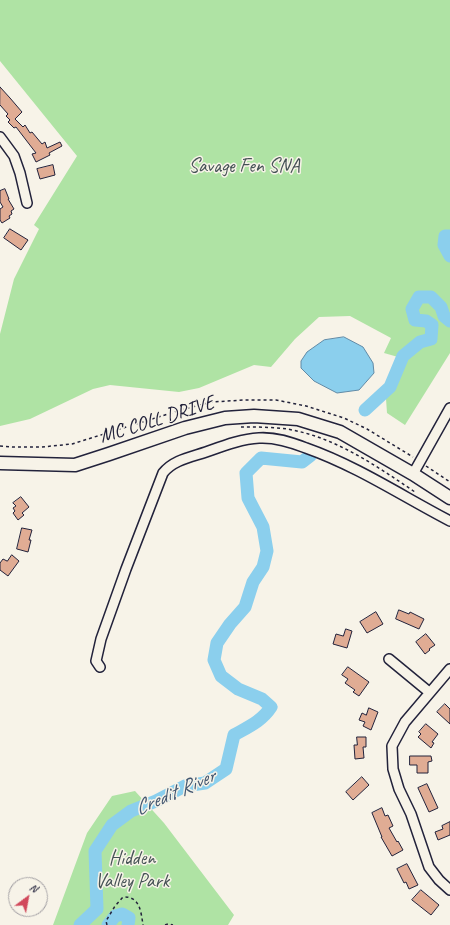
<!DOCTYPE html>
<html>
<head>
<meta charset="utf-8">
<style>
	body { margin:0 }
	#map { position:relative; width:450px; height:925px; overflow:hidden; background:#f7f3e8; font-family:Caveat,sans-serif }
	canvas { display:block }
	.north { position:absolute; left:8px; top:877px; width:40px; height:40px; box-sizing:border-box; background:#f7f3e8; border:1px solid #a29fa3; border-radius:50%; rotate:32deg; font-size:11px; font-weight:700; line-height:16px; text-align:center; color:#22223b }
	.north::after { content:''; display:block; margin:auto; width:14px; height:18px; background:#d1495b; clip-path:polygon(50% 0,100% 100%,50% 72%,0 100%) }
</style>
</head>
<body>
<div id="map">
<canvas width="450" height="925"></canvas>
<div class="north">N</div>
</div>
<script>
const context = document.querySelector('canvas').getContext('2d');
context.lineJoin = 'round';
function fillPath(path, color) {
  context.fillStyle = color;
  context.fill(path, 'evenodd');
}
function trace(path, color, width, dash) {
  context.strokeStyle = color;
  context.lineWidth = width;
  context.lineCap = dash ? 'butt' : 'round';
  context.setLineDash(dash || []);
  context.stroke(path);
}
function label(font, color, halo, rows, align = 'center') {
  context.font = font + ' Caveat,sans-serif';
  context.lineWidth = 3;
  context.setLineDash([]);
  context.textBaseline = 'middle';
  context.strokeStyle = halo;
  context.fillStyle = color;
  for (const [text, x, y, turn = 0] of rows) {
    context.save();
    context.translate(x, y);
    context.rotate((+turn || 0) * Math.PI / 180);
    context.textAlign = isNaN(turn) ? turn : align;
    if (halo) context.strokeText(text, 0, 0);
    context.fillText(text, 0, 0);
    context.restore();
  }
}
const green = new Path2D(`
	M0 0H450V353L405 425 387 413 385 384 395 379 398 357 384 353 391 338 350 316 319 317 295 339 271 367 254 365 199 388 179 392 110 385 93 389 30 419 0 426V334L14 279 39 229 34 225 77 156 0 61Z
	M135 791 164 823 234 915 228 925H53L87 833 112 796Z`);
const water = new Path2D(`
	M344 337 363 347 373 363 374 373 359 390 337 393 314 381 301 368V361L307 352 324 340Z`);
const river = new Path2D(`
	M450 236H445L444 245 450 256
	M365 410 390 387 403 356 420 342 431 339 432 325 426 321 415 320 412 309 419 297H431L441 307 444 316 450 321
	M80 925 97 909 95 851 112 825 131 811 156 801 185 786 205 783 226 769 234 735C248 727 262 721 271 707L262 699 238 689 221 676 214 660 217 643 230 624 245 607 253 582 263 567 267 551 263 527 248 498 246 473 261 458 302 462 311 455
	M108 925 115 916 122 914 129 918 128 925`);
const building = new Path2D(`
	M0 87 10 98 22 112 15 119 23 127 25 125 30 133 32 132 42 144 45 142 47 148 60 142 62 146 49 153 50 155 36 162 32 154 36 153 16 127 14 128 8 122 10 120 6 116 8 114 0 105Z
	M53 165 55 175 40 179 37 169Z
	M5 189 9 199H8L14 209 11 211 12 214 9 216 10 218 2 223 0 220V209L3 207 0 202V191Z
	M10 229 28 240 21 250 4 238Z
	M21 497 29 507 22 513 24 515 18 520 13 513 15 511 13 508 16 506 13 503Z
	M22 528 32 530 29 540H31L28 552 17 549Z
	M12 555 19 561 8 576 0 570V563L3 559 7 561Z
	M399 610 409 614 410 612 424 619 419 629 396 619Z
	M376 612 383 624 367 633 360 622Z
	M346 629 352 631 347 648 333 644 336 634 343 636Z
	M426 634 435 645 429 649 430 650 425 654 416 642Z
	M348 667 369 682 359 696 353 692 355 690 345 683 348 679 342 675Z
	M445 704 450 709V724L437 712Z
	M369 708 378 712 371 730 363 726 365 722 359 720 362 713 366 715Z
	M426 724 438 734 432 742 434 743 431 748 418 737 421 734 419 732Z
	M357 737H366V747H363L364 758 355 759 354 745H357Z
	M410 756H431L432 761 428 762V773H417V765H410Z
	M362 777 369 785 353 800 346 792Z
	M427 784 438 808 429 812 418 788Z
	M382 808 385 816 388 815 393 826 389 828 397 842 398 841 403 850 392 856 381 837H382L372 813Z
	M450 822V835L438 840 435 832 443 829 442 826Z
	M407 864 418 885 409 889 406 882 404 883 397 869Z
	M421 890 439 905 431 915 412 900Z`);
const path = new Path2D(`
	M241 427C256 427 272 427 287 429 335 437 375 465 415 492
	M0 446 13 447H42L72 444 184 409 212 402 244 400H276L306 406 344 418 367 429 413 457
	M426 466 450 482
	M107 925 106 921 115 906 123 897C140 896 141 912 143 925
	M165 925 168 924 173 925`);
const minor = new Path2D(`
	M0 137 14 156 20 173 27 203
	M413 474 450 408
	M389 659 429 692
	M100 667 96 661 101 639 126 569 163 473C173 460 191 457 206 452 223 446 241 439 259 438 276 437 291 442 306 448 357 466 402 496 450 521
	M450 669 405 722 392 746 393 769 399 789 411 814 429 867 439 880 450 890`);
const major = new Path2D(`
	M0 463 75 465 109 454 185 428 225 418 254 416 298 419 340 432 413 474 450 498`);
const parkNames = [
	["Savage Fen SNA",244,167],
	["Hidden",132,859],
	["Valley Park",132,882]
];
const streetNames = [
	["MC COLL DRIVE",157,420,-17]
];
const waterNames = [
	["Credit River",175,793,-24]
];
fillPath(green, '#afe3a4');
fillPath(water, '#8bcfed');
trace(water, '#618aa6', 1);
trace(river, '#8bcfed', 13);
fillPath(building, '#e0ac94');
trace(building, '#22223b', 1);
trace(minor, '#22223b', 12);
trace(major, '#22223b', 15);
trace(path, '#22223b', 1.5, [3, 3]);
trace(minor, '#f7f3e8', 9);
trace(major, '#f7f3e8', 12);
label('20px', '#455255', '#f7f3e8', parkNames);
label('20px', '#22223b', '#f7f3e8', streetNames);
label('italic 21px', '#425670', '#f7f3e8', waterNames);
</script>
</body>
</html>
